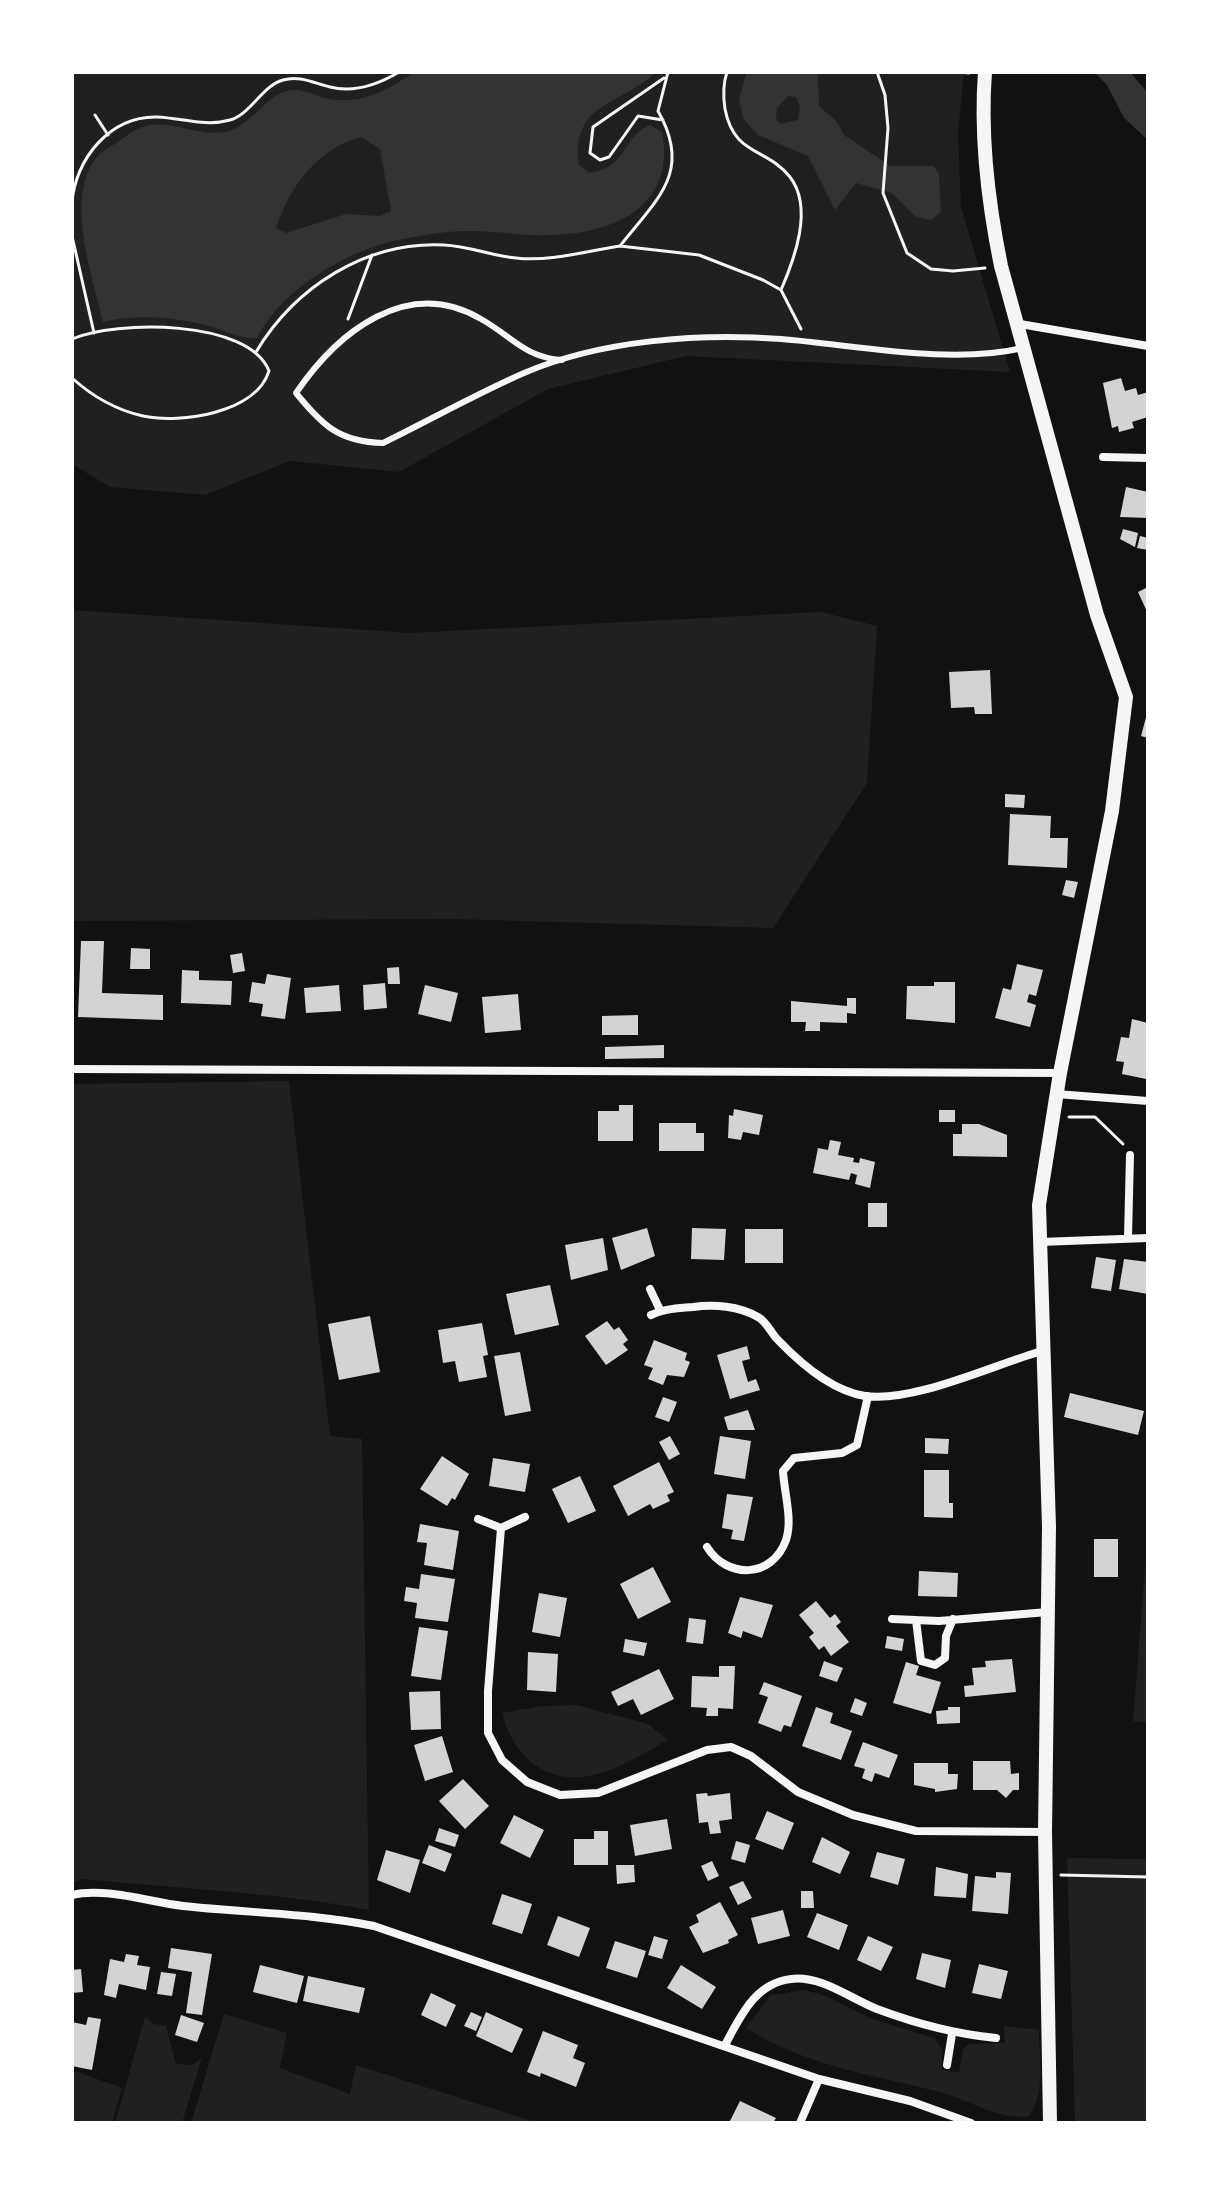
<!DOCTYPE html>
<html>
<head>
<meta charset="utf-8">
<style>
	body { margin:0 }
	#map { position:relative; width:1220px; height:2195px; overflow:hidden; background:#111; font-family:"Asap Condensed",sans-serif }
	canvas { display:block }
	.frame { position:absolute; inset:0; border:74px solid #fff; pointer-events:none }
</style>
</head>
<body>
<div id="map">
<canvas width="1220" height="2195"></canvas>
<div class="frame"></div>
</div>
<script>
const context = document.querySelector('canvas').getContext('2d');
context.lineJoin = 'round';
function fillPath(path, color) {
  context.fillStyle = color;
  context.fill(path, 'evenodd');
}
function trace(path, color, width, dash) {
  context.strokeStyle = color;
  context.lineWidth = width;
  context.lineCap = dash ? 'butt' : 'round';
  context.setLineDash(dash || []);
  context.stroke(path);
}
const green = new Path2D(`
	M72 72H964L958 134 961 207 1010 372 686 356 548 389 399 472 290 461 205 495 110 487 72 464Z
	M72 610 410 633 821 612 877 626 867 783 773 928 452 919 72 921Z
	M289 1081 330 1436 362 1439 369 1910C275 1892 179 1889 84 1879L72 1882V1084Z
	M1148 1529V1722L1133 1721Z
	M576 1705 648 1724 668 1740C628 1762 579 1796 535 1765 517 1751 508 1735 502 1713L542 1706Z
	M1067 1858 1148 1859V2123H1075Z
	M805 1990 826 1996 869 2018 934 2038 942 2049V2070L959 2072 963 2049 969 2044 1005 2043 1004 2026 1039 2030C1039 2058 1046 2093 1029 2116 997 2120 970 2100 940 2092 873 2075 806 2066 746 2028L771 1995Z
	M224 2014 287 2033 280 2068 350 2094 356 2065 538 2123H191Z
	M145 2017 154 2024 166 2026 176 2064 192 2065 202 2058 182 2123H115Z
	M72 2070 122 2088 112 2123H72Z`);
const water = new Path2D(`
	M414 72H656C620 106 571 102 579 165L589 173C631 166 619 139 650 125L662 132C677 208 611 235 546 235 521 236 497 231 472 231 448 230 417 236 393 241 342 254 281 290 257 338 241 340 224 330 209 326 173 317 139 314 103 322 93 277 63 195 98 156 103 150 112 146 118 142 127 135 138 127 150 125 176 121 201 138 229 131 255 123 267 91 294 90 304 89 314 95 324 98 358 106 387 91 414 72ZM361 137 380 149 391 211 380 216 346 214 286 233 276 228C290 186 317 149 361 137Z
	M747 72H818L819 106 837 122 844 135 890 166H933L939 173 941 212 931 220 916 217 892 193 856 183 835 210 808 156 758 135 743 118 739 98ZM788 96 796 97 800 106 798 120 780 124 776 119 777 108Z
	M1094 72H1130L1148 93V140L1124 118 1107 85Z`);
const building = new Path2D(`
	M1121 378 1125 391 1136 388 1138 395 1148 392V417L1132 422 1134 428 1119 432 1118 426 1112 428 1103 383Z
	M1126 487 1148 492V518L1120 517Z
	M1123 529 1138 533 1135 547 1120 539Z
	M1140 536 1148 538V550L1137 548Z
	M1148 587V614L1138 592Z
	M990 670 992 714H975L974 707 951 708 949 672Z
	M1148 710V738L1141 736Z
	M1005 794 1025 795 1024 808 1005 807Z
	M1010 814 1051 816 1050 838H1068L1067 868 1008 865Z
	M1066 880 1078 882 1074 898 1062 895Z
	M81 941H104L102 993 163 995V1020L78 1017Z
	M131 948 150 949V969H130Z
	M242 953 245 971 233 973 230 955Z
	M1017 964 1043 970 1036 996 1029 994 1027 1002 1036 1005 1030 1027 995 1018 1003 988 1011 990Z
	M399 967 400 984H388L387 968Z
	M182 970 199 971V980L232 981 231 1005 181 1003Z
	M267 974 291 978 285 1019 261 1016 263 1004 249 1002 252 982 265 984Z
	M934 982H955V1023L906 1019 907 986H934Z
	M385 983 387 1008 364 1010 363 985Z
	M339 985 341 1011 306 1013 304 988Z
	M425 985 458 993 451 1022 418 1014Z
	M518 994 521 1030 485 1033 482 997Z
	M847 998H856V1014L847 1013V1023L820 1022V1031H805L806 1022H791V1001L847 1006Z
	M638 1015V1035H602V1016Z
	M1132 1019 1148 1023 1146 1079 1122 1074 1124 1062 1116 1061 1121 1037 1129 1038Z
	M664 1045V1058L605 1059V1047Z
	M619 1105H633V1141H598V1111H619Z
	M734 1109 763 1115 759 1135 743 1132 741 1140 728 1138 729 1115 733 1116Z
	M939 1110H955V1122H939Z
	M659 1123H696V1133H704V1151H659Z
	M962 1124H979L1007 1135V1157L953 1156V1134H962Z
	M830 1140 841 1142 838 1155 854 1158 853 1162 859 1163 860 1158 875 1162 870 1188 855 1184 857 1175 851 1173 849 1180 813 1173 818 1148 828 1150Z
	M868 1203H887V1227H868Z
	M647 1228 655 1256 621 1270 612 1238Z
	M692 1228 726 1229 724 1260 691 1259Z
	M745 1229H783V1263H745Z
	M603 1238 608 1270 571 1280 565 1245Z
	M1096 1257 1116 1260 1111 1291 1091 1288Z
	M1124 1259 1148 1262V1294L1119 1289Z
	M550 1285 559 1325 515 1335 506 1294Z
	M370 1316 380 1372 339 1380 328 1324Z
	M607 1321 614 1330 619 1327 628 1340 623 1344 628 1350 606 1365 585 1336Z
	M482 1323 488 1355 483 1356 487 1377 459 1382 455 1361 443 1363 438 1330Z
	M654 1340 687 1353 685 1360 690 1362 684 1377 667 1375 663 1385 648 1379 653 1368 644 1365Z
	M747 1346 750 1359 742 1361 748 1382 756 1379 760 1390 730 1399 717 1355Z
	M520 1352 531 1411 505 1416 494 1356Z
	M1070 1393 1144 1411 1138 1435 1064 1417Z
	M663 1397 677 1402 669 1422 655 1417Z
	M748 1410 755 1430H728L724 1417Z
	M670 1436 680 1454 669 1460 659 1442Z
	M720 1436 751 1441 745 1479 714 1474Z
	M925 1438 949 1439 948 1454 925 1453Z
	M442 1456 469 1474 455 1500 452 1498 447 1506 420 1489Z
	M493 1458 530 1464 525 1492 489 1486Z
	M659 1462 674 1492 667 1495 670 1501 653 1509 650 1504 628 1516 613 1486Z
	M924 1470H949V1503H953V1518L924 1517Z
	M580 1476 596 1511 568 1523 552 1489Z
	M727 1494 753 1497 744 1541 731 1539 733 1530 722 1528Z
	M420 1524 459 1531 453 1570 424 1565 427 1543 417 1542Z
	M1094 1539H1118V1577H1094Z
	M653 1567 671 1602 638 1619 620 1584Z
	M919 1571 958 1573 957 1597 918 1596Z
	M421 1574 455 1579 448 1622 415 1618 417 1603 404 1601 406 1587 419 1589Z
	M539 1593 567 1598 560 1637 532 1632Z
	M740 1597 773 1605 762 1638 743 1631 741 1638 728 1633Z
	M816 1601 830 1618 835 1614 841 1622 836 1626 849 1642 831 1656 824 1646 819 1650 809 1637 814 1633 799 1615Z
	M689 1618 706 1620 703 1644 686 1642Z
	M419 1627 448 1631 441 1680 411 1676Z
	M887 1636 904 1639 902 1651 885 1648Z
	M625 1639 647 1643 644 1656 623 1652Z
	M528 1652 558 1654 556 1692 527 1690Z
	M1012 1659 1016 1692 965 1697 964 1686 974 1685 972 1668 986 1667 985 1661Z
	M824 1661 843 1668 837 1682 819 1676Z
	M906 1662 919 1666 916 1675 941 1682 931 1714 893 1703Z
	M719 1666H735L733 1709 718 1708V1716H706L707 1708 691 1707 692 1676 719 1677Z
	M659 1669 674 1699 641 1715 633 1699 618 1706 611 1692Z
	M764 1682 802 1696 791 1727 784 1725 781 1732 758 1723 768 1697 759 1694Z
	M440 1691 441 1729 411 1730 409 1692Z
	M855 1698 867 1703 862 1716 850 1712Z
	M816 1707 833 1713 830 1723 852 1731 841 1760 802 1746Z
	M948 1707H960V1723L937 1724 936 1711 948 1710Z
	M442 1736 453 1772 425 1781 414 1745Z
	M863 1742 898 1755 889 1778 875 1773 872 1782 862 1778 865 1769 854 1766Z
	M973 1761H1010L1011 1774 1019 1773V1790H1013L1006 1798 997 1790H973Z
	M914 1763H948V1774H958L957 1789 935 1792V1789L914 1785Z
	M463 1779 489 1806 465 1829 439 1801Z
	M707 1793 708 1796 730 1793 732 1819 719 1821 721 1833 710 1834 708 1822 699 1823 696 1794Z
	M767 1811 794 1823 783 1850 755 1839Z
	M514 1815 544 1830 530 1858 500 1843Z
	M667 1819 672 1849 635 1856 630 1825Z
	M439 1828 459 1835 455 1847 435 1841Z
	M594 1831H608V1865H574V1839H594Z
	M822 1837 850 1852 840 1874 812 1862Z
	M736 1841 750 1845 745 1863 731 1859Z
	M429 1845 452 1854 445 1872 422 1863Z
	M386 1850 420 1860 410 1893 377 1880Z
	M877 1852 905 1859 898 1885 870 1877Z
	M712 1861 719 1876 708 1881 701 1866Z
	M616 1865H634L635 1882 617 1884Z
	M936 1867 968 1874 966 1898 934 1896Z
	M996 1872 1011 1873 1008 1914 972 1911 975 1876 996 1878Z
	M743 1881 752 1898 738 1905 729 1887Z
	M801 1891H813L814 1908H801Z
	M502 1894 532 1904 522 1934 492 1924Z
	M720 1902 738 1935 728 1940 729 1943 703 1953 689 1927 699 1922 696 1915Z
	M783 1910 790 1936 758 1944 751 1918Z
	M817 1913 848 1925 839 1950 807 1937Z
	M558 1916 590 1928 579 1957 547 1945Z
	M654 1936 668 1940 662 1959 648 1955Z
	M868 1936 893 1947 881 1971 857 1960Z
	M615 1941 646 1951 637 1978 606 1968Z
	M171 1948 212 1954 202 2015 186 2013 192 1972 168 1968Z
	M922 1953 951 1960 945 1988 916 1979Z
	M126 1954 139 1956 137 1965 150 1967 146 1990 119 1984 116 1998 104 1995 110 1959 124 1962Z
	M979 1964 1008 1971 1001 1999 972 1993Z
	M260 1965 304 1976 297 2003 253 1992Z
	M681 1965 716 1987 702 2009 667 1988Z
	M81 1969 83 1992 72 1993V1970Z
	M161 1972 176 1974 172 1996 157 1994Z
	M308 1976 365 1988 359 2013 303 2001Z
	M431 1993 456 2005 446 2027 421 2015Z
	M471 2012 482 2017 476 2031 464 2026Z
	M486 2012 523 2029 512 2053 476 2036Z
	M181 2015 204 2023 197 2042 175 2035Z
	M88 2017 101 2019 92 2070 72 2066V2022L86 2025Z
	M543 2031 578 2045 573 2058 585 2063 576 2087 541 2073 540 2077 527 2072Z
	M740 2101 776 2118 773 2123H729Z`);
const path = new Path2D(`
	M727 72C723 84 723 96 725 109 734 156 766 147 790 177 814 208 794 260 781 290
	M877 72 885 95 888 128 883 193 907 253 931 269 953 271 985 268
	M958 72 969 73
	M95 115 108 135
	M663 120 638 116 609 157 600 160 590 153 593 127 664 78
	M72 203C75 159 110 116 157 117 182 118 205 127 230 120 251 114 262 86 283 80 299 75 314 83 330 87 354 93 379 84 399 72
	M72 236 94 333
	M620 246 699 255 763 280 781 290 801 329
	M348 319 372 255
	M72 339C115 320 249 319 269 371 256 413 181 424 143 416 116 410 92 396 72 378
	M256 352C295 287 366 241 444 245 469 246 492 256 516 258 549 262 588 251 620 246 657 199 693 172 658 111L668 72
	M1069 1117H1095L1123 1144
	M1061 1875 1148 1877`);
const service = new Path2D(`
	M562 360C524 357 513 337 481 319 407 275 337 333 296 393 322 425 339 442 383 443 430 420 476 394 524 373 601 340 699 333 781 339 856 345 949 365 1023 348`);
const minor = new Path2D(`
	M1020 324 1148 346
	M1103 457 1148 458
	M72 1069 1060 1073
	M1056 1094 1148 1101
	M1128 1237 1130 1155
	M1040 1242 1148 1238
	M650 1289 660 1310
	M651 1315C664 1309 678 1308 693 1307 714 1304 739 1306 758 1317 767 1322 771 1333 778 1340 800 1363 833 1391 865 1396 913 1403 993 1365 1042 1351
	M478 1519 501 1528 525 1517
	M501 1528 488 1691V1733L502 1760 527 1782 560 1795 598 1793 707 1750 731 1747 751 1756 798 1792 853 1815 916 1831 1045 1832
	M707 1547C727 1579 772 1579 786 1540 793 1520 784 1492 783 1471L794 1458 842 1453 857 1445 868 1396
	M892 1619 939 1621 1048 1612
	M916 1620 921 1661 935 1665 945 1658 946 1636 953 1619
	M72 1895C105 1887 149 1902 183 1906 247 1913 310 1913 374 1926L819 2079 910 2101 971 2123
	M725 2045C740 2017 755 1983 791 1979 821 1975 851 1999 877 2009 917 2024 954 2034 996 2038
	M947 2065 952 2034
	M800 2123 819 2079`);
const tertiary = new Path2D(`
	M985 72C980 137 988 202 1001 266L1097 615 1126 697 1112 811 1060 1073 1039 1205 1049 1527 1045 1832 1050 2123`);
fillPath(green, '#202020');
fillPath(water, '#333');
fillPath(building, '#d3d3d3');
trace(path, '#f5f5f5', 3);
trace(service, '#f5f5f5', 6);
trace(minor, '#f5f5f5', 8);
trace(tertiary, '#f5f5f5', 14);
</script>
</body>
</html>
